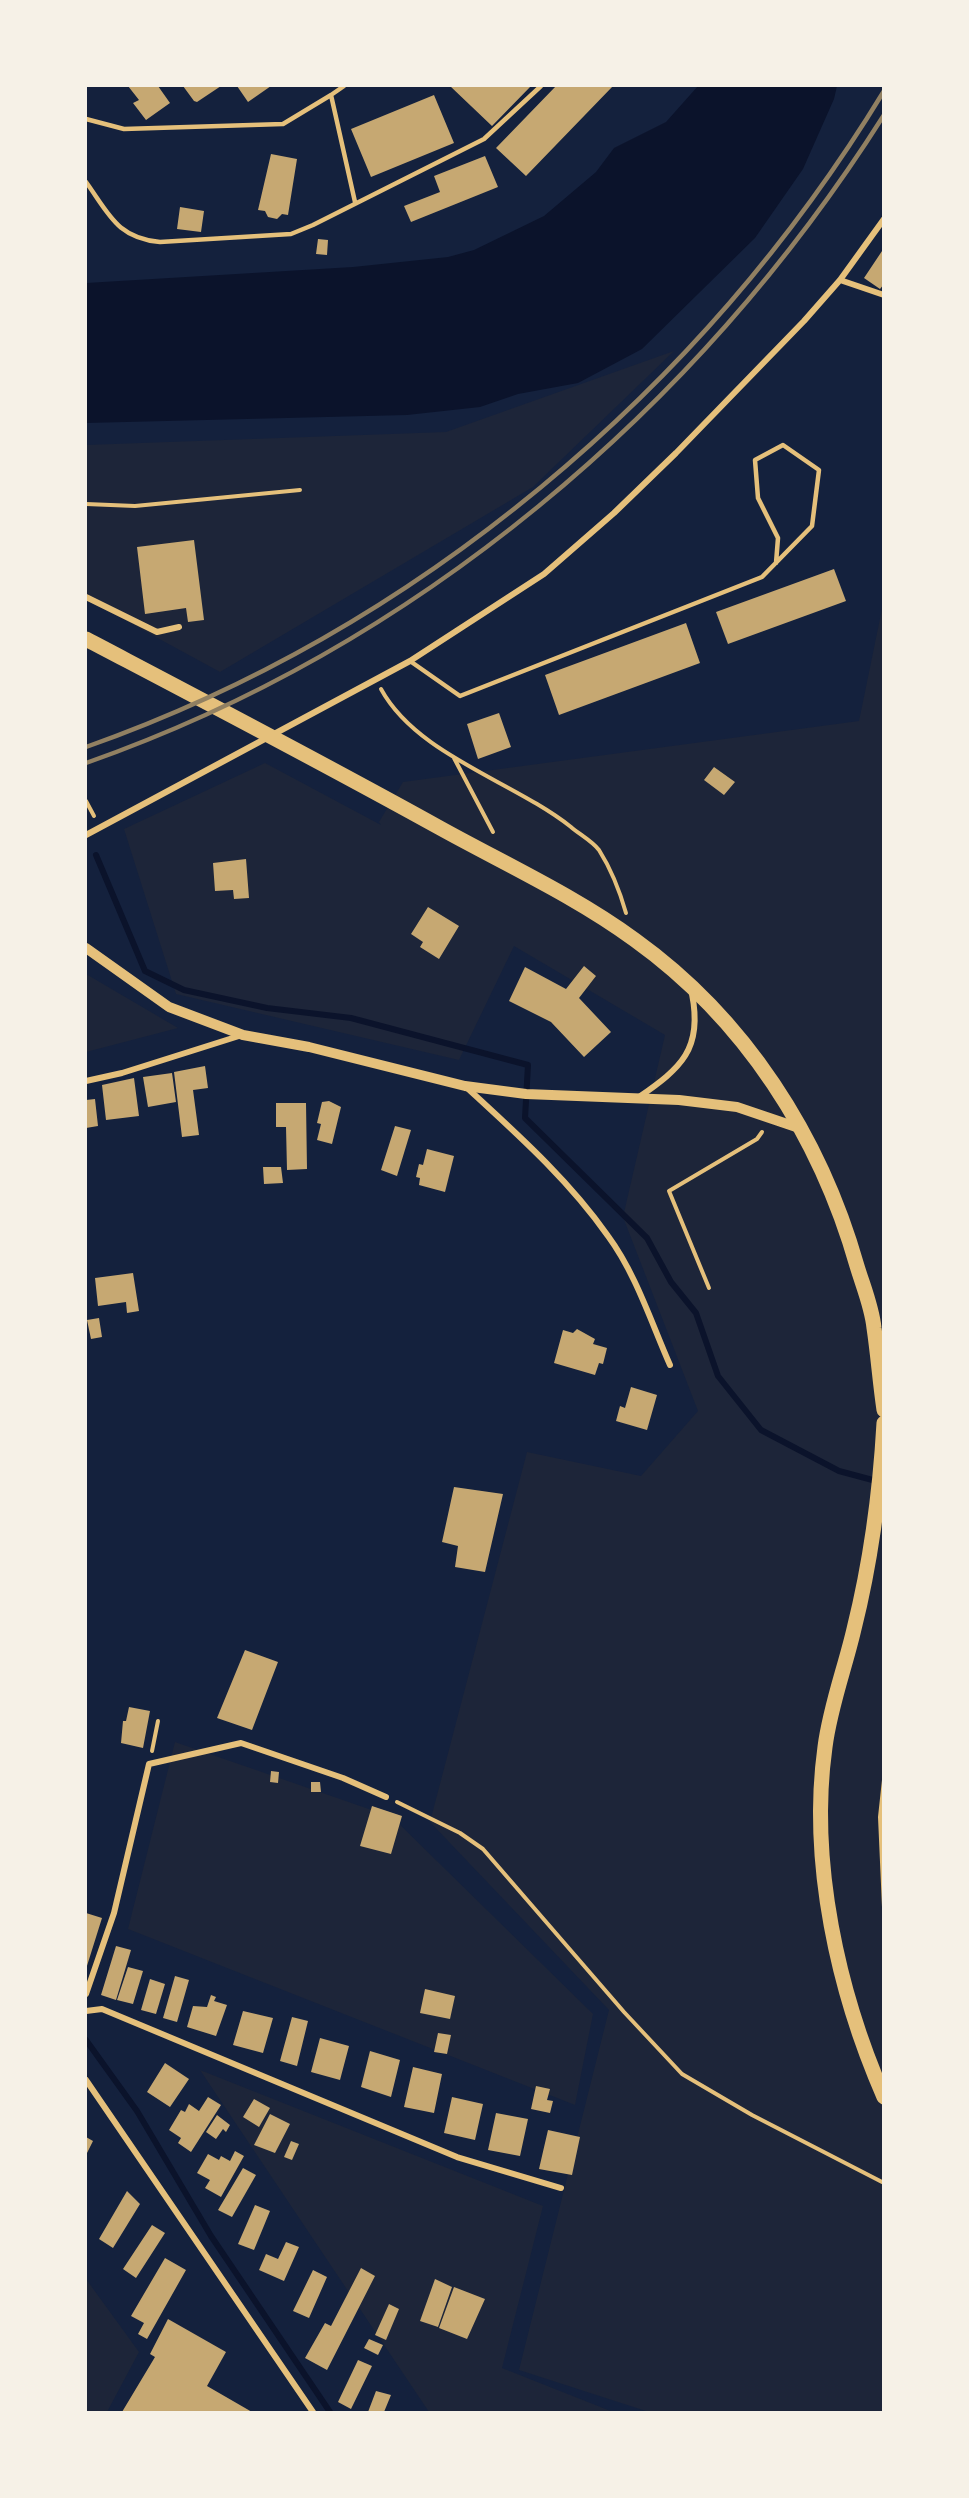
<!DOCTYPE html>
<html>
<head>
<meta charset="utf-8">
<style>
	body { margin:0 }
	#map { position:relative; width:969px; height:2498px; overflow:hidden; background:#14213d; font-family:"Noto Serif",serif }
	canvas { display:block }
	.frame { position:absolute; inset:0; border:87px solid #f6f1e7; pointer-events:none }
</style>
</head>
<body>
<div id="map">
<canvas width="969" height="2498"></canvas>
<div class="frame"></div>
</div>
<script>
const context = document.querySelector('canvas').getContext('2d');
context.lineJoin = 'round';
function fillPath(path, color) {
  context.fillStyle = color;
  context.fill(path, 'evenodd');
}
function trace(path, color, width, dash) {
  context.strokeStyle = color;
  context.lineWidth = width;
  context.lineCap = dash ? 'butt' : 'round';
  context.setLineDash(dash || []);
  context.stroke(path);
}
const green = new Path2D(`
	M674 351 533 487 220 672 86 599V445L446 432Z
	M883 604V2412H649L519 2370 609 2010 430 1822 527 1452 641 1476 698 1411 623 1217 665 1035 514 946 459 1060 176 994 124 829 265 763 381 825 379 822 403 782 859 721Z
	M86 974 178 1028 86 1052Z
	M175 1742 392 1817 593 2014 575 2105 128 1929Z
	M200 2070 543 2206 502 2368 613 2412H429Z
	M86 2279 139 2352 107 2412H86Z`);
const water = new Path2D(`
	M698 86H837L834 99 803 169 755 238 642 349 578 383 518 394 480 407 407 415 86 423V283L353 267 448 257 474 250 544 216 596 172 614 148 666 122Z`);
const stream = new Path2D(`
	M96 855 145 971 184 990 267 1008 351 1018 528 1065 525 1118 647 1238 671 1282 696 1313 718 1376 761 1430 839 1471 880 1482
	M86 2040 137 2111 211 2236 330 2412`);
const building = new Path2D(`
	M128 86H158L170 103 146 120 133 103 139 100Z
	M183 86H221L197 102 194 101Z
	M237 86H271L248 102Z
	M450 86H531L492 126Z
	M556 86H613L526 176 496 148Z
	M434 95 454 143 371 177 351 129Z
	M271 154 297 159 288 215 282 214 277 219 268 217 265 211 258 210Z
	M485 156 498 187 411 222 404 206 440 192 434 176Z
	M180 207 204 211 201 232 177 229Z
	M318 239 328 240 327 255 316 254Z
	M884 248V284L880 289 864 278Z
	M194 540 204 620 188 622 186 608 145 614 137 547Z
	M834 569 846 601 728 644 716 612Z
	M686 623 700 663 559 715 545 675Z
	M499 713 511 747 478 759 467 724Z
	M714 767 735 782 724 795 704 780Z
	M246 859 249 898 234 899 233 890 215 891 213 863Z
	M428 907 459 926 439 959 420 947 423 942 411 934Z
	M584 966 596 976 579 998 611 1032 584 1057 551 1022 509 1001 525 967 566 989Z
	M205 1066 208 1088 193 1090 199 1135 182 1137 174 1072Z
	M172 1073 176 1102 148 1107 143 1077Z
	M134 1078 139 1116 106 1120 102 1085Z
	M95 1099 98 1126 86 1128V1100Z
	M329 1101 341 1107 332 1144 317 1140 321 1124 317 1123 322 1102Z
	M276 1103H306L307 1169 287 1170 286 1127H276Z
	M395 1126 411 1130 397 1176 381 1170Z
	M427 1149 454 1156 445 1192 419 1185 420 1178 416 1177 419 1164 423 1165Z
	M263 1167H281L283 1183 264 1184Z
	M133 1273 139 1311 127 1313 126 1302 98 1306 95 1278Z
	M99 1318 102 1337 91 1339 87 1320Z
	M577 1329 595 1339 593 1344 607 1348 603 1364 599 1363 595 1375 554 1363 563 1330 573 1333Z
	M631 1387 657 1395 647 1430 616 1421 620 1406 625 1408Z
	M454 1487 503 1494 485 1572 455 1567 458 1546 442 1542Z
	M245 1650 278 1662 252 1730 217 1718Z
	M129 1707 150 1711 143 1748 121 1743 123 1721H126Z
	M271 1771 279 1772 278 1783 270 1782Z
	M311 1782H320L321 1792H311Z
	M372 1806 402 1816 391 1854 360 1846Z
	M86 1913 102 1918 86 1969Z
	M116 1946 131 1950 116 2000 101 1995Z
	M128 1967 143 1971 133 2004 117 2000Z
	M175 1976 189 1980 177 2022 163 2018Z
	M150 1979 165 1984 156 2014 141 2010Z
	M425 1989 455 1996 450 2019 420 2013Z
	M211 1995 216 1997 214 2001 227 2005 216 2036 187 2027 193 2006 207 2007Z
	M243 2011 273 2018 263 2053 233 2045Z
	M292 2017 308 2021 297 2066 280 2061Z
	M438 2033 451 2035 447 2054 434 2052Z
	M320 2038 349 2046 340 2080 311 2072Z
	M370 2051 400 2060 391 2097 361 2087Z
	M165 2063 189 2079 170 2107 147 2092Z
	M413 2067 442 2074 434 2113 404 2107Z
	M536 2086 550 2089 547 2100 553 2101 550 2113 531 2109Z
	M208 2097 221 2105 191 2152 178 2143 181 2138 169 2130 181 2110 185 2112 189 2104 199 2111Z
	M452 2097 483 2104 475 2140 444 2133Z
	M254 2099 270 2108 259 2127 243 2117Z
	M496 2113 528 2119 520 2156 488 2150Z
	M270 2114 290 2124 275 2153 254 2145Z
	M217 2115 230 2125 226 2132 223 2129 216 2139 206 2132Z
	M548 2130 580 2137 572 2175 539 2169Z
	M86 2137 93 2141 86 2155Z
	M291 2141 299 2144 292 2160 284 2157Z
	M235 2151 244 2156 221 2197 205 2188 210 2180 197 2173 208 2154 219 2160 221 2156 230 2161Z
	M243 2168 256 2175 232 2217 218 2210Z
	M127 2191 140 2204 113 2248 99 2239Z
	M255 2205 270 2211 254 2250 238 2244Z
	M152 2225 165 2233 136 2278 123 2269Z
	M286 2242 299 2247 284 2281 259 2270 266 2254 278 2259Z
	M165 2258 186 2270 147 2339 138 2334 144 2323 131 2316Z
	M361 2268 375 2276 327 2370 305 2358 325 2323 331 2326Z
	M313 2270 327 2277 309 2318 293 2311Z
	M435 2279 452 2287 438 2327 420 2321Z
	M454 2287 485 2299 467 2339 439 2328Z
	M389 2304 399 2309 386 2340 375 2335Z
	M168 2319 226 2352 207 2386 252 2412H122L155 2357 150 2354Z
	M369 2339 383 2345 378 2355 364 2348Z
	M358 2360 372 2366 351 2409 338 2402Z
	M376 2391 391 2395 384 2412H368Z`);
const path = new Path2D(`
	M86 504 135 506 300 490
	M381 689C417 755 513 781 571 827 579 834 592 841 599 850 611 869 620 892 626 913
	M454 758 493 832
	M86 801 94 816
	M709 1288 669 1191 757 1139 762 1132
	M152 1751 158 1721
	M884 1780 880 1817 884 1907
	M397 1802 460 1833 483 1849 624 2012 682 2074 752 2115 884 2183`);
const service = new Path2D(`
	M331 95 344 86
	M86 119 124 129 283 124 331 95 355 202
	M86 182C109 214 117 238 160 242L291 234 313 225 484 139 541 86
	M410 661 460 696 762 577 812 526 819 470 783 445 755 460 758 498 778 538 776 563`);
const minor = new Path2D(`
	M840 280 884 295
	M86 597 157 632 179 627
	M86 835 410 661 544 574 614 513 676 453 804 321 840 280 884 219
	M86 1081 122 1073 239 1036
	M465 1086C516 1133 568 1179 608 1236 636 1274 651 1322 670 1365
	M639 1097C681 1068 703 1049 692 994
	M86 1994 114 1913 149 1764 241 1743 343 1778 386 1797
	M86 2011 102 2009 457 2157 561 2188
	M86 2080 313 2412`);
const tertiary = new Path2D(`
	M86 948 169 1007 243 1035 309 1047 465 1086 526 1094 679 1100 737 1107 802 1129`);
const primary = new Path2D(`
	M86 639C204 701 323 763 440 828 505 864 575 896 635 940 745 1019 820 1136 857 1266 863 1286 872 1307 874 1328 878 1355 880 1383 884 1410
	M884 1423C880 1493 871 1561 854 1629 845 1668 830 1707 825 1747 809 1862 838 1992 884 2097`);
const rail = new Path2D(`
	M86 747C417 630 702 390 884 91
	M86 763C416 647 697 410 884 115`);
fillPath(green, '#1d2539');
fillPath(water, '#0b132b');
trace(stream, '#0b132b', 6);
fillPath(building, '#c6a872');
trace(path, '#e5c07b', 4);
trace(service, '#e5c07b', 4.5);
trace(minor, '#e5c07b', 6);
trace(tertiary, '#e5c07b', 10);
trace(primary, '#e5c07b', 15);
trace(rail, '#918062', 4.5);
</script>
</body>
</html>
